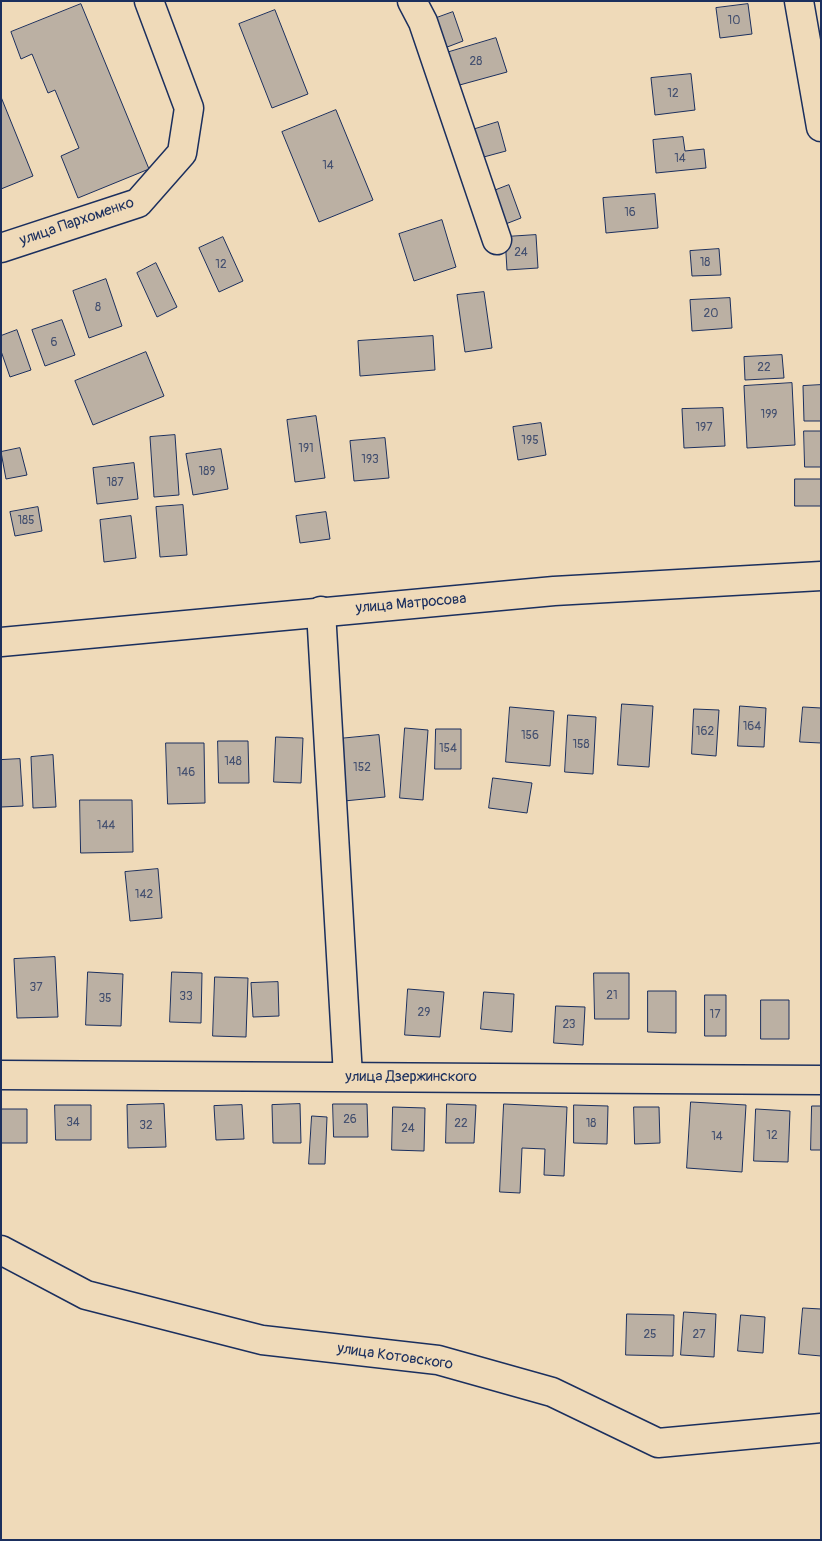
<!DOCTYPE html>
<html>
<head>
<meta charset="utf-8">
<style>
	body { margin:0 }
	#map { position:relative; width:822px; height:1541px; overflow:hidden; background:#efdab9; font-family:Pangolin,sans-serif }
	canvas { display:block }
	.frame { position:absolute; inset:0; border:2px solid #1b2f5e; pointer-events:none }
</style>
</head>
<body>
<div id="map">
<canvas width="822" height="1541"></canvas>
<div class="frame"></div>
</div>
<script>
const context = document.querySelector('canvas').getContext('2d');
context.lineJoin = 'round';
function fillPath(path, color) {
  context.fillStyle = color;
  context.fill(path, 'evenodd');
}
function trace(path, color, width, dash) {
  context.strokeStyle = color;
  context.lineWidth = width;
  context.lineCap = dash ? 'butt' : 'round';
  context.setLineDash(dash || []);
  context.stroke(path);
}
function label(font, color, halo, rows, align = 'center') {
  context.font = font + ' Pangolin,sans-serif';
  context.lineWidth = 4.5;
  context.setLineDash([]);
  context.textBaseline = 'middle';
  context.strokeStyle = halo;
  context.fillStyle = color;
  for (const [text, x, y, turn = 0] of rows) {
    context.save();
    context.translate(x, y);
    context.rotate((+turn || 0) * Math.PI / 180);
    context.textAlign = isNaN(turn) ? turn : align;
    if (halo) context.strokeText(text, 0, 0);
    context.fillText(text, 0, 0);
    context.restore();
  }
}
const building = new Path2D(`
	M81 4 149 169 78 198 61 156 79 148 55 90 48 93 32 54 21 59 11 32Z
	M748 4 752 34 720 38 716 8Z
	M275 10 308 94 272 108 239 24Z
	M453 12 463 41 442 49 431 20Z
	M496 38 507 72 456 86 446 53Z
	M691 74 695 110 655 115 651 78Z
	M1 97 33 176 1 189Z
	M336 110 373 200 319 222 282 132Z
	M498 122 506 151 480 158 472 130Z
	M683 137 685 151 704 149 706 168 656 173 653 140Z
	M509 185 521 218 503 225 491 192Z
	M655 194 658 228 606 233 603 198Z
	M442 220 456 267 414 281 399 234Z
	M536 235 538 268 507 270 505 237Z
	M223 237 243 281 219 292 199 248Z
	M719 249 721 275 692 276 690 251Z
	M156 263 177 307 157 317 137 273Z
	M106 279 122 326 89 338 73 291Z
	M484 292 492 348 465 352 457 295Z
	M730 298 732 328 692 331 690 300Z
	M62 320 75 355 45 366 32 330Z
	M17 330 31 370 10 377 1 351V336Z
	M433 336 435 370 360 376 358 341Z
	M146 352 164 396 93 425 75 381Z
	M782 355 784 378 745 380 744 357Z
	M792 383 795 445 747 448 744 386Z
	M821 385V421H804L803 386Z
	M723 408 725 446 684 448 682 409Z
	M316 416 325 478 295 482 287 420Z
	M541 423 546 455 518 460 513 427Z
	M804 431H821V467H805Z
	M175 435 179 495 154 497 150 437Z
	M385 438 389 478 354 481 350 441Z
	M20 448 27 475 6 479 1 452Z
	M221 449 228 489 193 495 186 454Z
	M134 463 138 499 97 504 93 468Z
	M795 479H821V506H795Z
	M183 505 187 555 160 557 156 507Z
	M38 507 42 531 15 536 10 512Z
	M326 512 330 539 300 543 296 516Z
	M131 516 136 558 104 562 100 520Z
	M622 704 653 706 649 767 618 765Z
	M740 706 766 708 764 747 738 746Z
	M510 707 554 711 550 766 506 762Z
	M803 707 821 708V743L800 742Z
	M694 709 719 710 716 756 692 754Z
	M568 715 596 717 593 774 565 772Z
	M405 728 428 730 423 800 400 798Z
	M436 729H461V769H435Z
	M379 735 385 797 344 801 338 739Z
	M276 737 303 738 301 783 274 782Z
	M218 741H248L249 783H219Z
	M166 743H204L205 803 168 804Z
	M53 755 56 807 33 808 31 757Z
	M20 759 23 806 1 807V760Z
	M493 778 532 783 527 813 489 808Z
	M80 800H132L133 852 81 853Z
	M158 869 162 918 130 921 125 872Z
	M55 957 58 1017 17 1018 14 959Z
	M88 972 123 974 121 1026 86 1025Z
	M172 972 202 973 201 1023 170 1022Z
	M594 973H629V1019H595Z
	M215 977 248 978 246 1037 213 1036Z
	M278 982 279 1016 253 1017 251 983Z
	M408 989 444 992 440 1037 405 1035Z
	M648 991H676V1033L648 1032Z
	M484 992 514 994 512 1032 481 1029Z
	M705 995H726V1036H705Z
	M761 1000H789V1039H761Z
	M556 1006 585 1007 583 1045 554 1043Z
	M691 1102 746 1105 742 1172 687 1168Z
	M164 1104 166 1147 128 1148 127 1105Z
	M300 1104 301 1143H273L272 1105Z
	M333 1104H367L368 1137H334Z
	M447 1104 476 1105 474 1143H446Z
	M504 1104 567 1107 564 1176 544 1175 545 1149 522 1148 520 1193 500 1192Z
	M55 1105H91V1140H56Z
	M242 1105 244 1139 216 1140 214 1106Z
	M574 1105 608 1106 607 1144 574 1143Z
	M812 1106H821V1150H811Z
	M393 1107 425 1108 424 1151 392 1150Z
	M634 1107H659L660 1143 635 1144Z
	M1 1109H27V1143H1Z
	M756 1109 790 1111 788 1162 754 1161Z
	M312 1116 327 1117 325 1164H309Z
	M803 1308 821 1309V1356L799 1354Z
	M684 1312 716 1314 714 1357 681 1355Z
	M627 1314 674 1315 673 1356 626 1355Z
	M741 1315 765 1317 763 1353 738 1351Z`);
const minor = new Path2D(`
	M412 1 423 22 497 240
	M799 1 821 127
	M1 248 138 203 182 153 189 108 149 1
	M321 611 348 1076
	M1 1075 821 1080
	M1 1250 86 1295 262 1340 438 1360 552 1392 658 1443 821 1428`);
const major = new Path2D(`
	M1 642 554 591 821 576`);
const numberNames = [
	["10",734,21],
	["28",476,62],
	["12",673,94],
	["14",680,159],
	["14",328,166],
	["16",630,213],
	["24",521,253],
	["18",705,263],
	["12",221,265],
	["8",98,308],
	["20",711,314],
	["6",54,343],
	["22",764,368],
	["199",769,415],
	["197",704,428],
	["195",530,441],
	["191",306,449],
	["193",370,460],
	["189",207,472],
	["187",115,483],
	["185",26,521],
	["164",752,727],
	["162",705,732],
	["156",530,736],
	["158",581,745],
	["154",448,749],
	["148",233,762],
	["152",362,768],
	["146",186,773],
	["144",106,826],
	["142",144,895],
	["37",36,988],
	["21",612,996],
	["33",186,997],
	["35",105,999],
	["29",424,1013],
	["17",715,1015],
	["23",569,1025],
	["26",350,1120],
	["34",73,1123],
	["22",461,1124],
	["18",591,1124],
	["32",146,1126],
	["24",408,1129],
	["12",772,1136],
	["14",717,1137],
	["25",650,1335],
	["27",699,1335]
];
const streetNames = [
	["улица Пархоменко",77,222,-19],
	["улица Матросова",411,604,-5],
	["улица Дзержинского",411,1077],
	["улица Котовского",395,1357,8]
];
fillPath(building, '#bbb0a3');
trace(building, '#1b2f5e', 1);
trace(minor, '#1b2f5e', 31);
trace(major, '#1b2f5e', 31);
trace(minor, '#efdab9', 28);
trace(major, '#efdab9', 28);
label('12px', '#434f6f', null, numberNames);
label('15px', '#1b2f5e', '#efdab9', streetNames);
</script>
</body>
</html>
